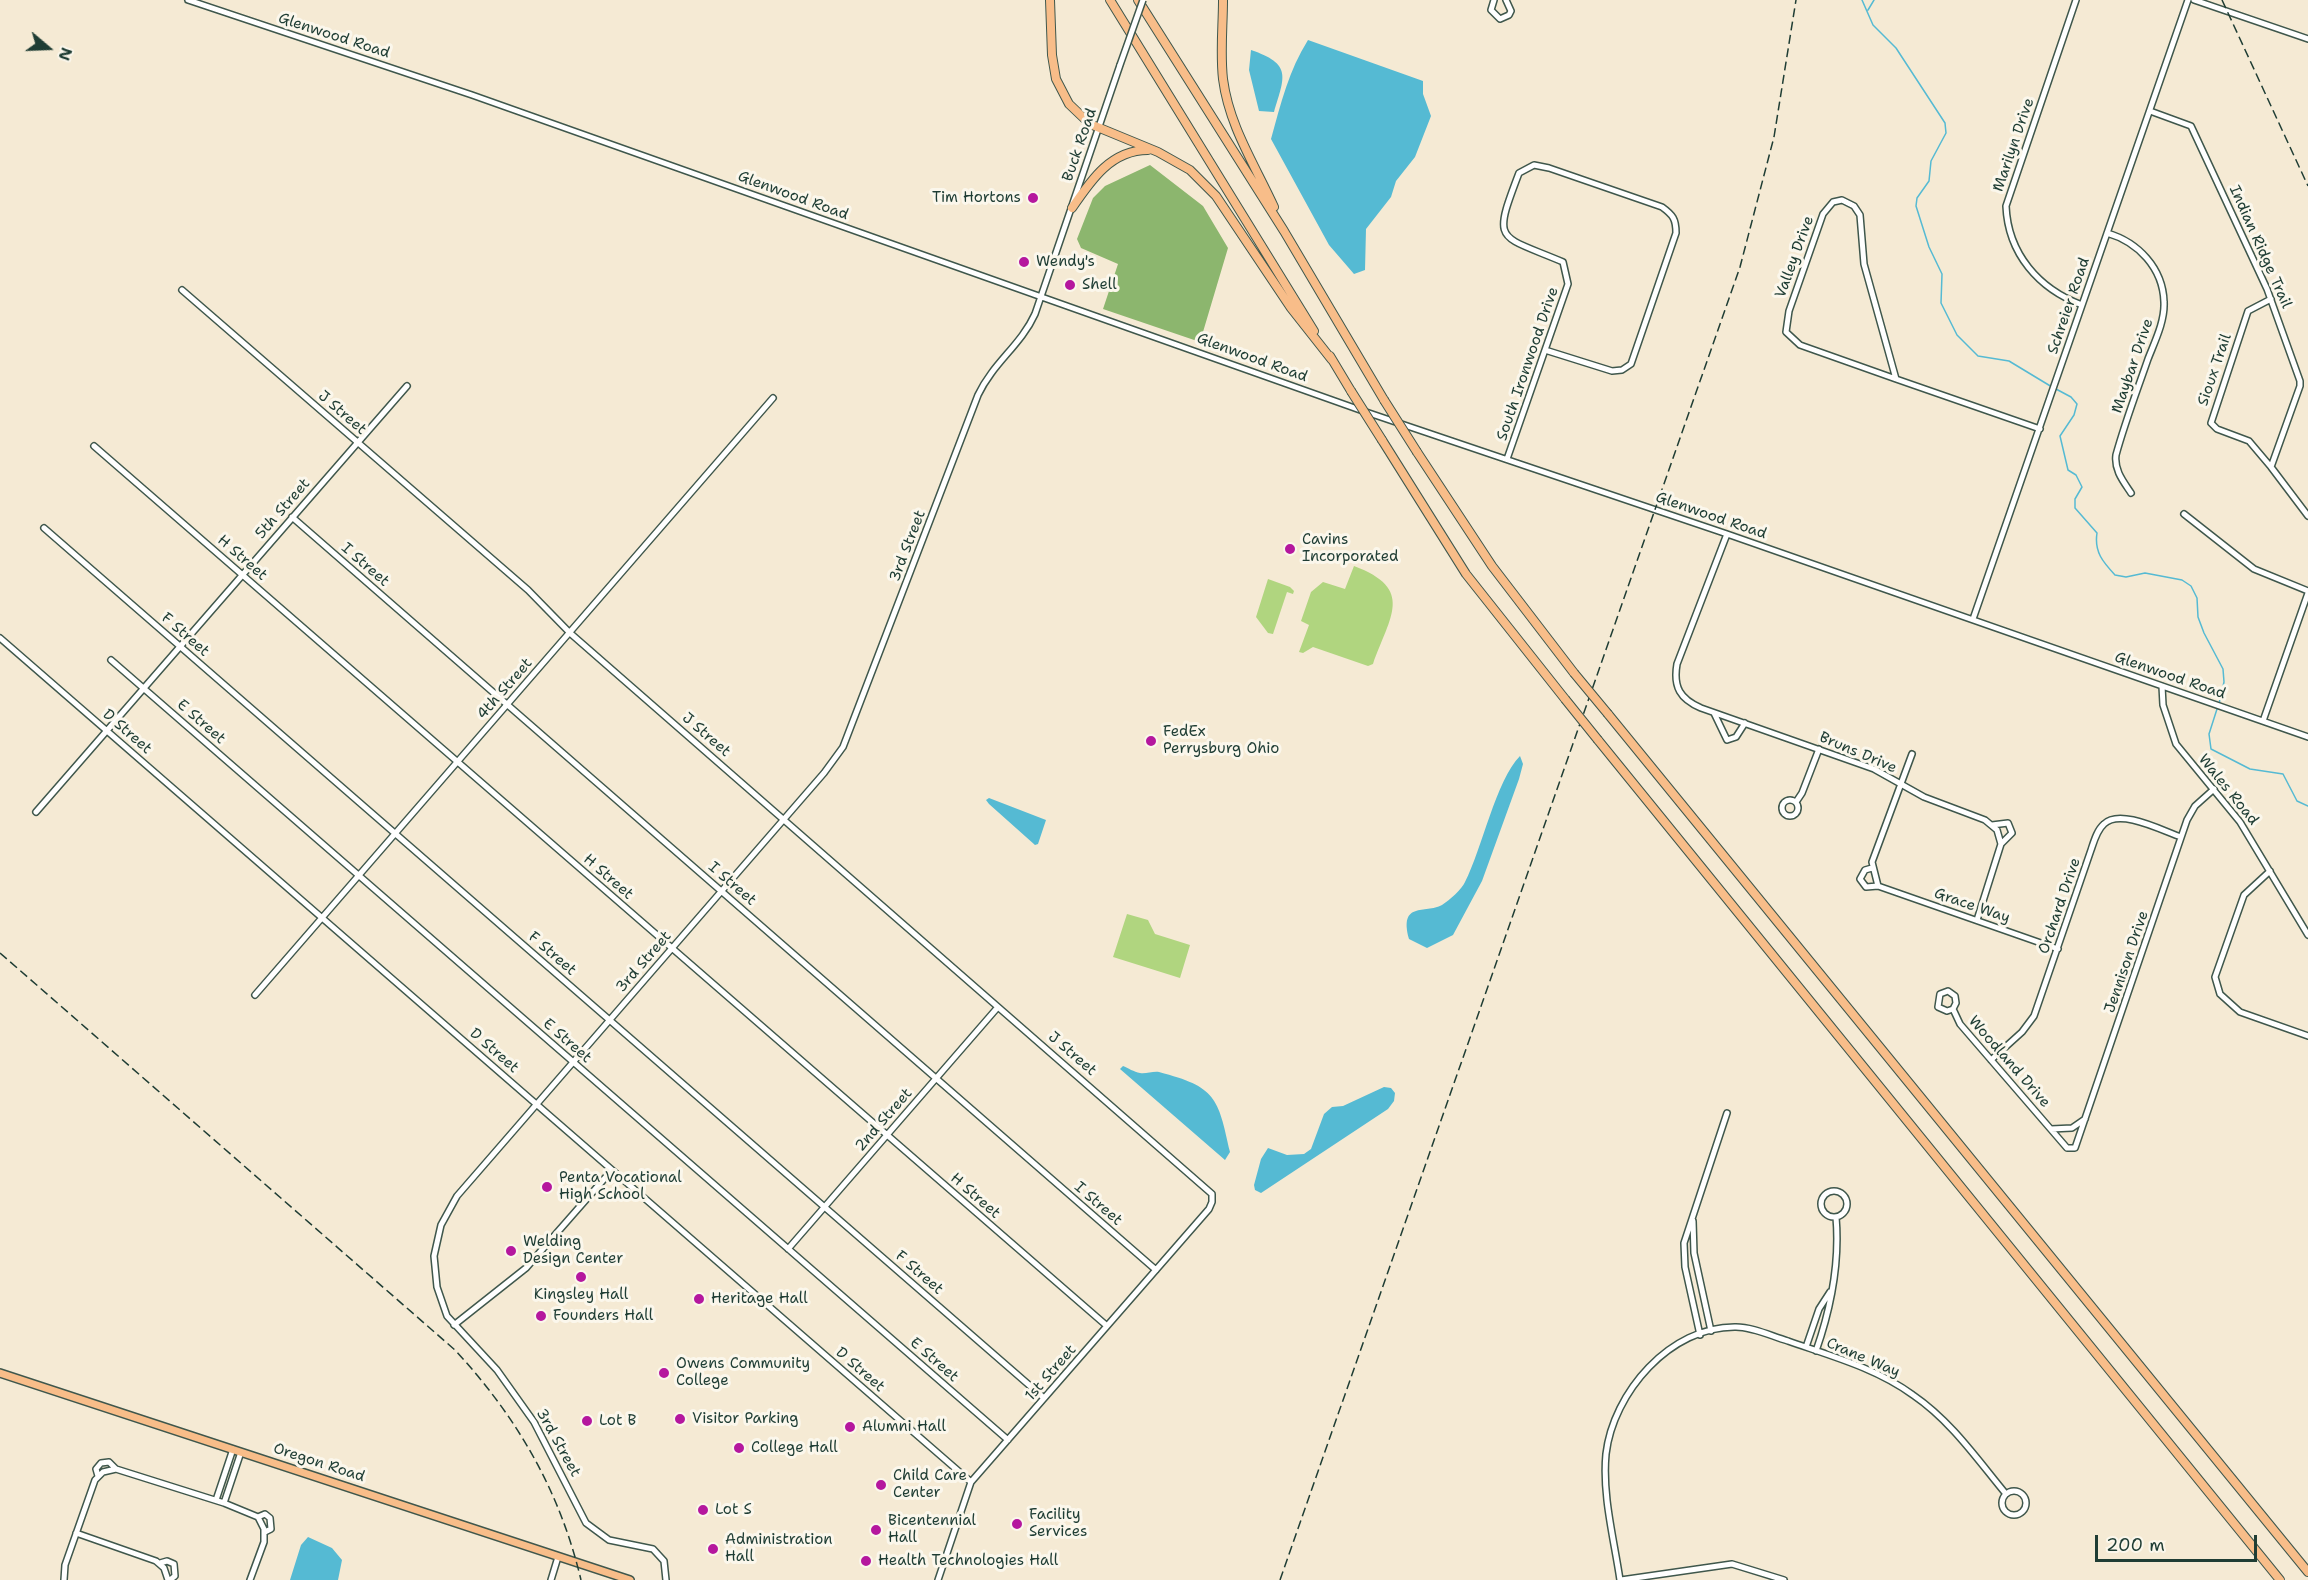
<!DOCTYPE html>
<html>
<head>
<meta charset="utf-8">
<style>
	body { margin:0 }
	#map { position:relative; width:2308px; height:1580px; overflow:hidden; background:#f5ead4; font-family:"Shantell Sans",sans-serif }
	canvas { display:block }
	.north { position:absolute; left:18px; top:18px; width:60px; height:60px; -webkit-text-stroke:4px #fbf7ec; paint-order:stroke; rotate:109deg; font-size:16px; font-weight:700; line-height:24px; text-align:center; color:#1f3d34 }
	.north::after { content:''; display:block; margin:auto; width:21px; height:27px; background:#1f3d34; clip-path:polygon(50% 0,100% 100%,50% 72%,0 100%) }
	.scale { position:absolute; left:2095px; top:1535px; width:162px; height:27px; box-sizing:border-box; border:3px solid #1f3d34; border-top:0; padding-left:8px; font-size:18px; line-height:21px; white-space:nowrap; color:#1f3d34; -webkit-text-stroke:4px #fbf7ec; paint-order:stroke }
</style>
</head>
<body>
<div id="map">
<canvas width="2308" height="1580"></canvas>
<div class="north">N</div>
<div class="scale">200 m</div>
</div>
<script>
const context = document.querySelector('canvas').getContext('2d');
context.lineJoin = 'round';
function fillPath(path, color) {
  context.fillStyle = color;
  context.fill(path, 'evenodd');
}
function trace(path, color, width, dash) {
  context.strokeStyle = color;
  context.lineWidth = width;
  context.lineCap = dash ? 'butt' : 'round';
  context.setLineDash(dash || []);
  context.stroke(path);
}
function label(font, color, halo, rows, align = 'center') {
  context.font = font + ' "Shantell Sans",sans-serif';
  context.lineWidth = 6;
  context.setLineDash([]);
  context.textBaseline = 'middle';
  context.strokeStyle = halo;
  context.fillStyle = color;
  for (const [text, x, y, turn = 0] of rows) {
    context.save();
    context.translate(x, y);
    context.rotate((+turn || 0) * Math.PI / 180);
    context.textAlign = isNaN(turn) ? turn : align;
    if (halo) context.strokeText(text, 0, 0);
    context.fillText(text, 0, 0);
    context.restore();
  }
}
const green = new Path2D(`
	M1354 566C1415 589 1390 616 1373 664L1368 666 1313 647 1303 653 1299 652 1309 625 1301 621 1311 592 1323 582 1345 589Z
	M1268 579 1290 587 1294 591 1293 594 1287 592 1273 634 1268 633 1256 617Z
	M1127 914 1148 920 1155 934 1190 945 1180 978 1113 957Z`);
const forest = new Path2D(`
	M1150 165 1203 206 1228 248 1200 342 1103 309 1118 264 1081 248 1077 239 1093 198 1105 186Z`);
const water = new Path2D(`
	M1308 40 1423 81V94L1431 116 1415 157 1396 181 1391 197 1366 229 1365 270 1354 274 1329 245 1271 139C1281 103 1289 70 1308 40Z
	M1251 50C1292 64 1285 76 1274 112L1259 111 1249 70Z
	M1520 756 1523 764 1519 779 1482 881 1453 935 1427 948 1409 939C1399 901 1425 914 1442 905 1450 900 1462 889 1465 882 1482 849 1496 780 1520 756Z
	M989 798 1046 820 1038 844 1035 845 989 804 986 800Z
	M1123 1066C1128 1068 1134 1072 1140 1073 1146 1074 1153 1071 1159 1072 1216 1087 1218 1097 1230 1152L1225 1160 1120 1069Z
	M1384 1087 1391 1088 1395 1093 1394 1101 1388 1109 1261 1193 1255 1190 1254 1185 1261 1159 1268 1148 1287 1155 1304 1154 1311 1149 1324 1114 1332 1107 1343 1106Z
	M308 1537 332 1548 342 1560 338 1580H290L301 1545Z`);
const stream = new Path2D(`
	M1862 0 1873 25 1896 48 1945 123 1946 133 1931 161 1929 181 1917 198 1916 206 1929 247 1942 274 1941 303 1957 335 1978 356 2009 361 2052 387
	M1868 10 1874 0
	M2056 389 2071 397 2077 404 2074 415 2060 436 2068 470 2076 475 2082 487 2075 499V508L2097 533C2094 552 2103 562 2115 575L2126 577 2145 573 2182 580 2191 586 2197 598 2198 617 2204 633 2223 669 2224 682 2219 704
	M2217 709 2209 734 2211 749 2250 769 2283 774 2297 801 2308 806`);
const minor = new Path2D(`
	M188 0 472 95 1363 411 1727 534 2308 737
	M1494 0 1491 10 1500 19 1509 15 1511 11 1506 0
	M2076 0 2006 206C2008 254 2039 289 2082 305
	M2194 0 2308 39
	M2150 111 2191 126 2267 289 2300 381V386L2271 467 2308 516
	M1842 200 1854 206 1860 215 1864 264 1896 379 1800 345 1786 332 1789 311 1823 214 1833 202Z
	M2107 233C2138 242 2163 268 2164 302 2165 321 2155 341 2148 359 2137 391 2125 422 2116 455 2114 470 2123 481 2131 493
	M182 290 528 590 570 633 1212 1194V1202L1209 1209 971 1482 938 1580
	M1896 379 2040 429
	M94 446 1107 1326
	M1507 459 1568 284 1563 262C1497 234 1492 244 1519 173L1534 165 1549 168 1662 207C1673 215 1676 219 1676 233L1631 364 1622 370 1612 371 1545 350
	M2271 467 2249 441 2217 429 2211 423 2248 311 2271 299
	M2184 514 2254 569 2308 591
	M292 517 1156 1270
	M44 528 1044 1398
	M1727 534 1677 664C1673 687 1680 699 1701 708L1874 769 1924 797 1985 820 1997 830 2001 844
	M1973 619 2188 0
	M0 638 971 1482
	M111 660 1008 1440
	M2162 686 2163 705 2176 744 2240 822 2308 935
	M1714 713 1727 740 1736 737 1745 723
	M2263 721 2308 593
	M1782 808a8 8 0 1 1 16 0a8 8 0 1 1-16 0Z
	M1796 802 1802 793 1819 749
	M36 812 407 386
	M1872 868 1865 870 1860 879 1866 887 1878 886
	M2270 871 2244 895 2215 977 2220 994 2240 1012 2308 1036
	M1878 886 2058 949
	M1878 886 1872 862 1912 754
	M1977 920 2001 844 2012 833 2008 823 1992 825
	M255 995 773 398
	M1953 1009 1947 1011 1938 1007 1940 994 1948 991 1955 996 1956 1003 1953 1009 1960 1024 2067 1148H2075L2187 820 2195 806 2214 789
	M1991 1060 2022 1032 2034 1016 2091 850C2094 841 2097 830 2104 824 2120 808 2163 831 2181 837
	M2051 1129 2072 1128 2085 1119
	M1821 1204a13 13 0 1 1 26 0a13 13 0 1 1-26 0Z
	M1693 1221 1694 1253 1711 1331
	M788 1249 998 1007
	M454 1325 526 1268 612 1170
	M1700 1335 1685 1267 1684 1243 1727 1113
	M1806 1347 1819 1309 1830 1292
	M1816 1351C1831 1308 1840 1263 1836 1217
	M98 1476 96 1469 101 1463 109 1462 116 1469
	M2002 1503a12 12 0 1 1 24 0a12 12 0 1 1-24 0Z
	M216 1500 233 1449
	M224 1503 241 1452
	M258 1517 265 1514 270 1518 271 1529 265 1532
	M76 1533 156 1561 164 1568 168 1580
	M160 1563 167 1561 174 1564 175 1576 170 1580
	M64 1580 65 1565 95 1480 103 1472 116 1469 224 1503 258 1517 264 1529V1542L250 1580
	M551 1580 558 1557
	M666 1580 664 1561 653 1549 609 1540 586 1523 534 1422 497 1370 447 1316 437 1287 434 1256 441 1225 457 1196 824 773 843 747 978 395C993 363 1021 345 1035 314L1120 65
	M1620 1580C1614 1539 1602 1495 1606 1454 1613 1393 1670 1326 1736 1327 1753 1327 1771 1336 1788 1341 1831 1356 1876 1368 1913 1395 1951 1421 1977 1459 2006 1494
	M1621 1580 1732 1564 1784 1580`);
const major = new Path2D(`
	M0 1373 630 1580`);
const highway = new Path2D(`
	M1050 0 1052 55 1056 79 1069 104 1090 124 1158 152 1190 170 1216 196 1291 308 1332 360
	M1110 0 1314 331
	M1138 0 1284 231 1384 400
	M1223 0C1223 26 1220 52 1223 79 1229 126 1255 165 1274 207
	M1072 208C1091 180 1111 150 1148 150
	M1330 356 1351 391
	M1382 440 1466 574 1565 699
	M1417 452 1492 566 1574 673
	M1608 714 2308 1572
	M1598 740 2280 1580`);
const rail = new Path2D(`
	M2222 0 2308 186
	M0 953 455 1350C517 1417 560 1491 581 1580
	M1280 1580 1740 267 1774 137 1796 0`);
const minorBridge = new Path2D(`
	M1120 65 1143 0`);
const highwayBridge = new Path2D(`
	M1351 391 1382 440
	M1384 400 1417 452
	M1574 673 1608 714
	M1565 699 1598 740`);
const markers = [
	[1033,198,6,"#b5179e"],
	[1024,262,6,"#b5179e"],
	[1070,285,6,"#b5179e"],
	[1290,549,6,"#b5179e"],
	[1151,741,6,"#b5179e"],
	[547,1187,6,"#b5179e"],
	[511,1251,6,"#b5179e"],
	[581,1277,6,"#b5179e"],
	[699,1299,6,"#b5179e"],
	[541,1316,6,"#b5179e"],
	[664,1373,6,"#b5179e"],
	[680,1419,6,"#b5179e"],
	[587,1421,6,"#b5179e"],
	[850,1427,6,"#b5179e"],
	[739,1448,6,"#b5179e"],
	[881,1485,6,"#b5179e"],
	[703,1510,6,"#b5179e"],
	[1017,1524,6,"#b5179e"],
	[876,1530,6,"#b5179e"],
	[713,1549,6,"#b5179e"],
	[866,1561,6,"#b5179e"]
];
const streetNames = [
	["Glenwood Road",334,36,18],
	["Buck Road",1080,145,-71],
	["Marilyn Drive",2014,145,-71],
	["Glenwood Road",793,196,20],
	["Indian Ridge Trail",2260,247,66],
	["Valley Drive",1795,257,-70],
	["Schreier Road",2069,306,-71],
	["Glenwood Road",1252,358,20],
	["South Ironwood Drive",1528,364,-71],
	["Maybar Drive",2133,366,-71],
	["Sioux Trail",2215,370,-71],
	["J Street",342,413,41],
	["5th Street",283,509,-49],
	["Glenwood Road",1711,516,19],
	["3rd Street",908,546,-69],
	["H Street",242,558,41],
	["I Street",365,565,41],
	["F Street",185,635,41],
	["Glenwood Road",2170,676,19],
	["4th Street",505,689,-49],
	["E Street",201,722,41],
	["D Street",127,732,41],
	["J Street",706,735,41],
	["Bruns Drive",1858,753,23],
	["Wales Road",2228,790,51],
	["H Street",608,877,41],
	["I Street",732,884,41],
	["Grace Way",1972,906,19],
	["Orchard Drive",2060,906,-71],
	["F Street",552,954,41],
	["3rd Street",644,962,-49],
	["Jennison Drive",2127,962,-71],
	["E Street",567,1041,41],
	["D Street",494,1051,41],
	["J Street",1072,1054,41],
	["Woodland Drive",2009,1062,49],
	["2nd Street",884,1120,-49],
	["H Street",975,1196,41],
	["I Street",1098,1204,41],
	["F Street",919,1273,41],
	["Crane Way",1863,1358,23],
	["E Street",934,1360,41],
	["D Street",860,1370,41],
	["1st Street",1051,1373,-49],
	["3rd Street",558,1443,61],
	["Oregon Road",319,1463,18]
];
const poiNames = [
	["Tim Hortons",1021,198,"right"],
	["Wendy's",1036,262],
	["Shell",1082,285],
	["Cavins",1302,540],
	["Incorporated",1302,557],
	["FedEx",1163,732],
	["Perrysburg Ohio",1163,749],
	["Penta Vocational",559,1178],
	["High School",559,1195],
	["Welding",523,1242],
	["Design Center",523,1259],
	["Kingsley Hall",581,1295,"center"],
	["Heritage Hall",711,1299],
	["Founders Hall",553,1316],
	["Owens Community",676,1364],
	["College",676,1381],
	["Visitor Parking",692,1419],
	["Lot B",599,1421],
	["Alumni Hall",862,1427],
	["College Hall",751,1448],
	["Child Care",893,1476],
	["Center",893,1493],
	["Lot S",715,1510],
	["Facility",1029,1515],
	["Services",1029,1532],
	["Bicentennial",888,1521],
	["Hall",888,1538],
	["Administration",725,1540],
	["Hall",725,1557],
	["Health Technologies Hall",878,1561]
];
fillPath(green, '#b0d57f');
fillPath(forest, '#8cb66e');
fillPath(water, '#55bad3');
trace(stream, '#55bad3', 1.5);
trace(minor, '#3f574c', 8);
trace(major, '#3f574c', 10);
trace(highway, '#3f574c', 10);
trace(minor, '#fff', 5);
trace(major, '#f8bd89', 7);
trace(highway, '#f8bd89', 8);
trace(rail, '#1f3d34', 1.5, [9, 4.5]);
trace(minorBridge, '#3f574c', 8, []);
trace(highwayBridge, '#3f574c', 10, []);
trace(minorBridge, '#fff', 5);
trace(highwayBridge, '#f8bd89', 8);
for (const [x, y, r, color] of markers) {
  const dot = new Path2D();
  dot.arc(x, y, r, 0, 2 * Math.PI);
  context.fillStyle = color;
  context.fill(dot);
  trace(dot, '#fbf7ec', 2);
}
label('15px', '#1f3d34', '#fbf7ec', streetNames);
label('15px', '#1f3d34', '#fbf7ec', poiNames, 'left');
</script>
</body>
</html>
